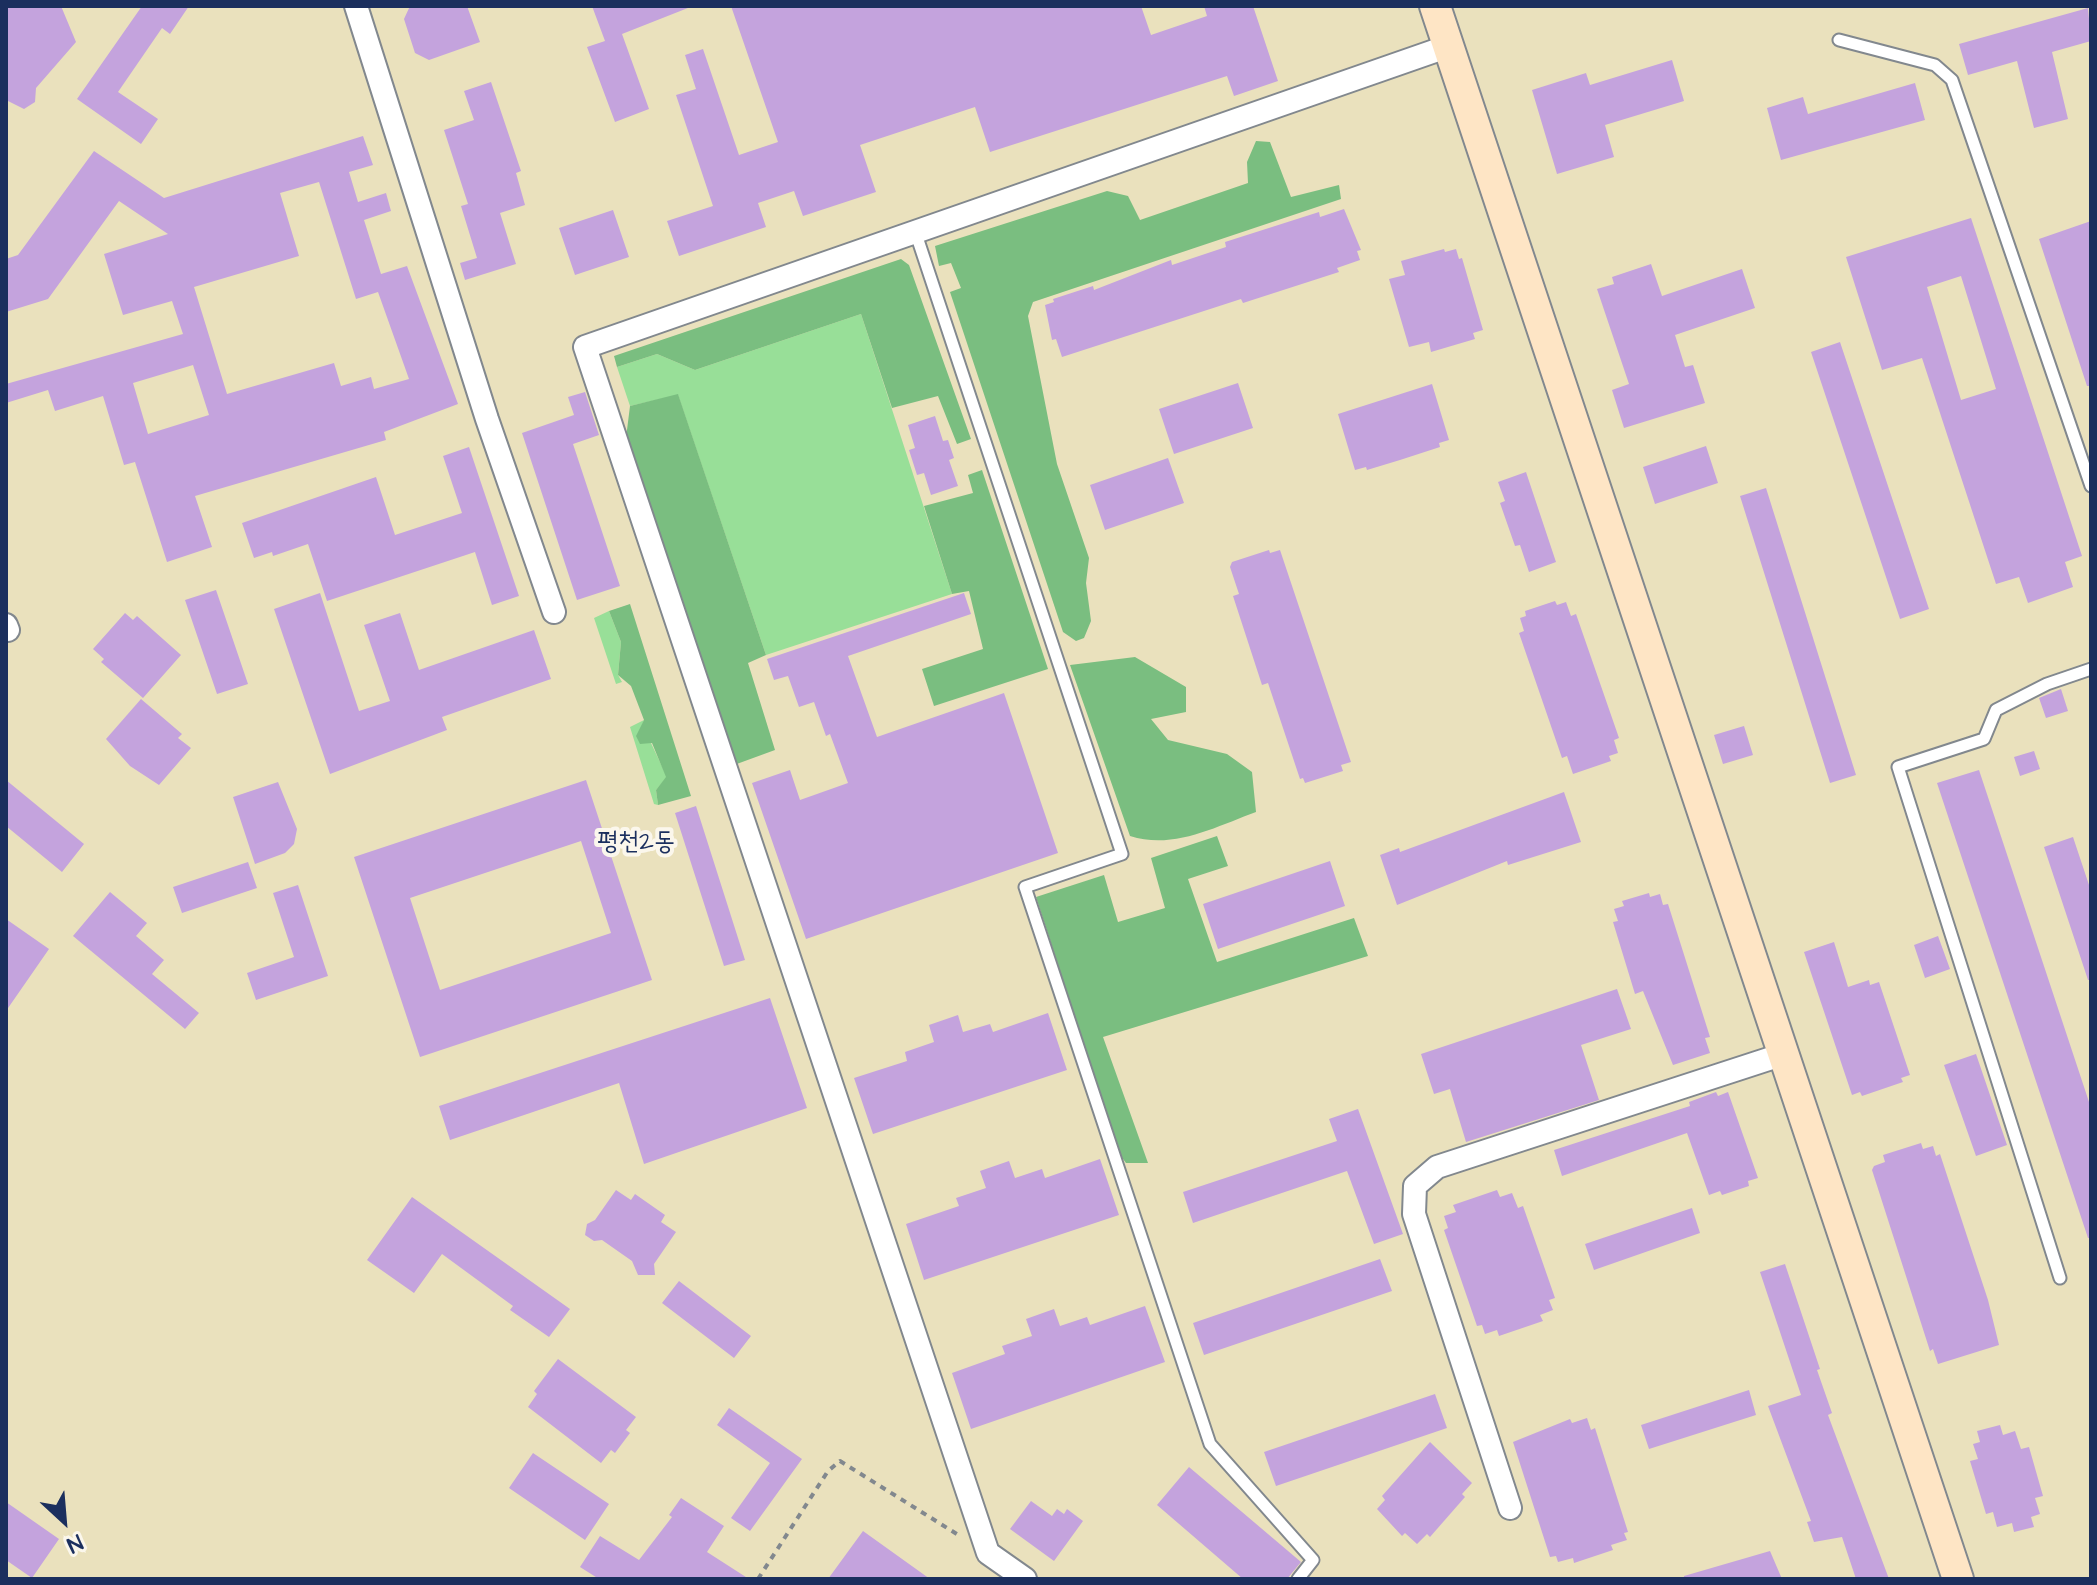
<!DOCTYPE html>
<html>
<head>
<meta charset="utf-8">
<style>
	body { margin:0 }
	#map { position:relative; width:2097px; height:1585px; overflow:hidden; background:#eae1bd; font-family:"Architects Daughter",sans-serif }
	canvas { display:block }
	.frame { position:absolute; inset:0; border:8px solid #1b2f5e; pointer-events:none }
	.north { position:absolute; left:24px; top:1481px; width:80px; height:80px; -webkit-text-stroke:6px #fbf7ec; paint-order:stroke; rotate:154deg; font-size:22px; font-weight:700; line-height:32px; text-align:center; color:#1b2f5e }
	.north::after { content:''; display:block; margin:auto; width:28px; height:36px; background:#1b2f5e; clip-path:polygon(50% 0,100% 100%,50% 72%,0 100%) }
</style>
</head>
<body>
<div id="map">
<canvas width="2097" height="1585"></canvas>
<div class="frame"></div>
<div class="north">N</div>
</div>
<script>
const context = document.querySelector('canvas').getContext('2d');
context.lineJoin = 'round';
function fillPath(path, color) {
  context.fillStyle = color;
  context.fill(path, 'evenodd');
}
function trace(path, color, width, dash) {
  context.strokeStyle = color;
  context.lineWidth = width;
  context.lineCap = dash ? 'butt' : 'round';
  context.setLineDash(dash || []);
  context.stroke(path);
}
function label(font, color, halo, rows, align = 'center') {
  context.font = font + ' "Architects Daughter","Poor Story",sans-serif';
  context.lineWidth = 8;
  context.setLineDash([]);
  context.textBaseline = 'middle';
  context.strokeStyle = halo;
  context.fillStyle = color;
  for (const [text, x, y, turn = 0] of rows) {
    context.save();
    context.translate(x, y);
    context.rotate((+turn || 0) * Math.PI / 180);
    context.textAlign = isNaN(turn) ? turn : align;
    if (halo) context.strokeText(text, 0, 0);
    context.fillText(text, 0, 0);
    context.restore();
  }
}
const green = new Path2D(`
	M861 314 952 594 766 655 678 395 630 406 617 367 657 354 695 370Z
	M609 611 621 642 618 675 622 682 616 684 594 618Z
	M644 720 640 731 651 743 667 777 656 790 658 805 654 804 630 727Z`);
const forest = new Path2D(`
	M1256 141 1270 142 1291 197 1339 185 1341 199 1033 302 1028 316 1057 464 1089 558 1086 583 1091 621 1084 638 1076 641 1063 632 950 292 961 288 951 263 939 266 935 246 1107 191 1128 196 1140 220 1248 183 1247 162Z
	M901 259 909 265 971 439 957 444 938 396 892 408 861 314 695 370 657 354 617 367 614 356Z
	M678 394 766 655 748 663 775 750 734 765 626 438 630 406Z
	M982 470 1048 669 934 706 922 669 983 649 969 591 952 594 924 506 973 493 968 475Z
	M630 604 691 796 658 805 656 790 666 777 652 743 640 744 636 736 644 720 631 686 618 675 621 642 609 611Z
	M1135 657 1186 687V712L1151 719 1168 740 1227 754 1252 772 1256 812C1215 827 1173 850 1130 836L1070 665Z
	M1217 836 1228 866 1188 879 1217 962 1354 918 1368 956 1103 1037 1148 1163H1126L1120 1155 1036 897 1104 875 1118 922 1165 908 1151 858Z`);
const building = new Path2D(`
	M6 6H61L76 42 36 88 35 102 24 109 6 100Z
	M142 6H189L170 34 162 28 118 92 158 119 141 144 77 99Z
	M410 6H467L480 42 429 60 415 53 404 19Z
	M592 6H693L622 34 649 109 615 122 587 47 605 41Z
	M731 6H1141L1151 35 1207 16 1204 6H1253L1278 81 1234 96 1227 76 990 152 975 107 860 145 876 192 803 216 794 191 758 203 766 227 679 256 667 221 713 206 676 95 696 89 685 55 703 49 739 155 778 142Z
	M2088 8 2091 41 2052 52 2068 119 2034 128 2017 61 1968 75 1959 44Z
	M1672 60 1684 101 1605 125 1614 157 1557 174 1532 90 1586 73 1590 85Z
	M491 82 521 171 516 173 525 205 500 213 516 264 465 280 460 263 477 258 461 206 468 204 444 130 474 120 464 91Z
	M1915 83 1925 120 1781 160 1767 108 1803 97 1808 114Z
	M363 136 373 165 349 172 358 202 386 193 391 211 364 220 381 274 407 266 458 404 384 432 386 440 195 496 212 547 167 562 135 462 124 465 103 396 55 411 48 390 6 403V384L183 334 172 301 123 315 104 254 168 234 119 201 48 299 6 312V259L18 255 94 151 164 198ZM319 182 356 299 378 292 409 379 374 389 371 377 341 386 334 363 227 394 194 287 299 256 280 193ZM193 365 209 415 148 434 133 383Z
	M1344 209 1361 250 1357 251 1360 260 1337 268 1339 272 1243 303 1241 299 1062 357 1056 339 1052 340 1045 305 1054 302 1053 299 1093 286 1094 290 1171 260 1172 265 1226 247 1225 242 1319 212 1320 217Z
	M613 210 629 257 575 275 559 228Z
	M1971 218 2082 556 2065 562 2073 587 2028 603 2019 577 1996 584 1922 358 1882 370 1846 257ZM1961 276 1996 389 1961 400 1927 287Z
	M2091 221V386H2087L2039 239Z
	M1444 249 1445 252 1456 249 1459 259 1462 258 1483 330 1473 333 1475 339 1431 352 1429 342 1409 347 1389 279 1405 275 1401 261Z
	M1651 264 1662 296 1742 269 1755 308 1675 335 1685 367 1693 365 1705 403 1624 428 1612 390 1629 384 1597 289 1614 284 1612 277Z
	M1840 342 1929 609 1900 619 1811 352Z
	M1238 383 1253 428 1174 454 1159 409Z
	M1432 384 1449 440 1439 443 1440 447 1400 460 1367 470 1366 467 1355 470 1338 414Z
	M585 392 599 435 573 444 620 586 577 600 522 433 574 415 568 397Z
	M935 416 943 441 948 440 954 458 949 460 958 486 931 495 924 473 917 475 909 450 915 448 908 425Z
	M1706 446 1718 483 1655 504 1643 467Z
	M469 447 519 596 492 605 475 552 327 601 308 544 273 556 272 552 254 558 242 523 376 477 395 535 462 513 443 456Z
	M1168 458 1184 503 1105 530 1090 485Z
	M1526 472 1556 562 1529 572 1520 545 1515 546 1500 503 1505 501 1498 482Z
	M1766 488 1856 775 1830 783 1740 496Z
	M1269 550 1270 553 1280 550 1351 762 1341 765 1343 771 1305 783 1303 778 1300 779 1268 683 1262 685 1233 596 1239 594 1230 567 1232 562Z
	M216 590 248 684 217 694 185 600Z
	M320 593 359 711 390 701 364 625 400 613 419 670 534 630 551 679 442 717 447 730 330 774 274 609Z
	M964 593 971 614 848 656 877 737 1004 693 1058 853 806 939 752 783 790 770 800 800 848 783 830 734 826 736 814 702 799 707 788 676 774 680 767 659Z
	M1555 601 1557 605 1566 602 1571 616 1576 614 1619 738 1614 740 1618 753 1609 756 1611 761 1573 774 1567 756 1562 758 1519 633 1524 631 1520 618 1526 616 1525 611Z
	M125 613 133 620 137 616 181 655 143 698 101 662 104 659 93 649Z
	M2061 689 2068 711 2046 718 2039 698Z
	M141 699 182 734 178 738 191 748 159 785 130 766 106 739Z
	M1744 726 1753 755 1723 764 1714 735Z
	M2034 751 2040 769 2020 776 2014 757Z
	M1979 770 2091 1108V1238H2088L1937 783Z
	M6 780 84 844 62 872 6 826Z
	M586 780 652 980 420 1057 354 857ZM581 841 611 933 440 990 410 898Z
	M278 782 297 829 294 844 285 853 255 864 233 797Z
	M1564 792 1581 842 1508 865 1507 861 1397 905 1380 855 1399 848 1400 852Z
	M696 806 745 960 724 966 675 813Z
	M2073 837 2091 891V980H2088L2044 847Z
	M1330 861 1345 906 1218 949 1203 904Z
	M248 862 257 888 182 913 173 887Z
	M298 885 328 976 256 1000 247 973 294 957 273 893Z
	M110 892 147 923 136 936 164 960 152 974 199 1013 185 1029 73 936Z
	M1649 893 1650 897 1660 894 1663 905 1668 904 1710 1037 1705 1038 1710 1053 1673 1065 1643 991 1635 994 1613 922 1618 921 1614 909 1624 906 1622 901Z
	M6 919 49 949 6 1011Z
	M1938 936 1950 969 1925 978 1914 945Z
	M1834 942 1848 987 1869 980 1870 985 1879 982 1910 1075 1901 1078 1903 1082 1862 1096 1860 1092 1852 1095 1804 952Z
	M1617 989 1631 1029 1581 1045 1599 1100 1466 1142 1450 1089 1434 1094 1421 1054Z
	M770 998 807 1108 644 1164 619 1083 450 1140 439 1106Z
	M1048 1013 1067 1070 873 1134 854 1078 907 1061 905 1052 934 1042 929 1025 958 1015 963 1032 990 1024 993 1032Z
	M1976 1054 2007 1145 1976 1156 1944 1065Z
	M1716 1092 1718 1096 1728 1092 1758 1178 1748 1181 1749 1186 1722 1195 1720 1191 1709 1195 1687 1133 1562 1176 1554 1150 1690 1106 1689 1102Z
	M1358 1109 1403 1234 1374 1244 1347 1171 1193 1223 1183 1192 1337 1141 1329 1119Z
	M1921 1143 1923 1149 1933 1146 1936 1156 1940 1154 1988 1300 1999 1345 1938 1364 1933 1349 1930 1351 1872 1170 1874 1166 1885 1162 1883 1155Z
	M1100 1159 1119 1215 924 1280 906 1224 959 1206 956 1198 986 1188 980 1171 1009 1161 1015 1178 1042 1169 1045 1178Z
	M616 1190 631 1200 635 1194 665 1215 661 1222 676 1232 654 1264 655 1275H638L632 1261 602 1240 594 1241 585 1235 587 1224 595 1220Z
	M1497 1190 1500 1197 1512 1193 1518 1208 1523 1206 1555 1298 1549 1300 1553 1310 1540 1315 1543 1321 1499 1336 1497 1330 1485 1334 1482 1325 1477 1326 1444 1230 1448 1228 1444 1216 1456 1212 1453 1205Z
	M412 1197 570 1309 549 1337 510 1310 513 1306 442 1254 414 1293 367 1260Z
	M1692 1208 1700 1233 1594 1270 1585 1244Z
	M1380 1259 1392 1291 1204 1355 1193 1323Z
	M1785 1264 1820 1369 1817 1370 1832 1413 1828 1415 1889 1579H1856L1842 1537 1814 1542 1807 1522 1811 1521 1768 1406 1801 1395 1760 1272Z
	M679 1281 751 1336 734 1358 662 1303Z
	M1145 1306 1165 1362 971 1429 952 1373 1005 1354 1002 1346 1032 1336 1026 1319 1054 1309 1060 1326 1087 1317 1090 1325Z
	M558 1359 636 1417 626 1430 630 1433 615 1453 611 1450 601 1463 528 1407 537 1394 534 1391Z
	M1749 1390 1756 1415 1649 1449 1641 1425Z
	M1435 1394 1447 1428 1276 1486 1264 1452Z
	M729 1408 802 1459 750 1531 731 1518 770 1463 717 1425Z
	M1587 1418 1591 1430 1595 1428 1628 1532 1624 1533 1627 1540 1611 1545 1613 1550 1574 1563 1573 1558 1558 1562 1556 1556 1550 1557 1513 1442 1570 1419 1572 1423Z
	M2000 1425 2003 1435 2015 1431 2021 1449 2029 1447 2043 1496 2035 1498 2040 1514 2031 1517 2034 1527 2014 1532 2012 1523 1997 1527 1993 1512 1986 1514 1970 1461 1978 1459 1973 1444 1980 1442 1977 1431Z
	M1430 1442 1472 1483 1462 1494 1465 1497 1430 1537 1427 1534 1417 1544 1405 1533 1402 1536 1377 1509 1385 1500 1382 1496Z
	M533 1453 609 1504 585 1540 509 1488Z
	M1189 1467 1301 1562 1287 1579H1243L1157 1505Z
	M681 1498 724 1526 707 1552 749 1579H599L580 1567 600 1536 639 1560 672 1517 669 1515Z
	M1031 1501 1052 1516 1057 1509 1064 1514 1067 1509 1083 1521 1054 1561 1010 1529Z
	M6 1502 59 1539 32 1578 6 1560Z
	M863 1531 930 1579H828Z
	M1770 1551 1782 1579H1684V1576Z`);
const path = new Path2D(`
	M758 1579 828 1471 840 1461 960 1536`);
const lane = new Path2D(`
	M1839 40 1935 65 1952 80 2091 486
	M915 231 1122 854 1025 887 1210 1444 1313 1560 1298 1579
	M2060 1278 1898 767 1984 739 1996 710 2047 684 2091 669`);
const street = new Path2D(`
	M356 6 487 419 554 612
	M6 625 8 630
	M1510 1508 1414 1214 1415 1186 1437 1167 1784 1054
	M1025 1579 988 1553 585 347 1449 46`);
const secondary = new Path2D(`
	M1435 6 1958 1579`);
const quarterNames = [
	["평천2동",636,844]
];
fillPath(green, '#98df98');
fillPath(forest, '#7abe80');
fillPath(building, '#c4a3dd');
trace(lane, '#82888e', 15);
trace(street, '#82888e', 26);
trace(secondary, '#82888e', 34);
trace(path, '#82888e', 4, [6, 6]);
trace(lane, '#fff', 11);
trace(street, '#fff', 22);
trace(secondary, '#fee5c5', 30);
label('26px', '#1b2f5e', '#fbf7ec', quarterNames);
</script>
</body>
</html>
